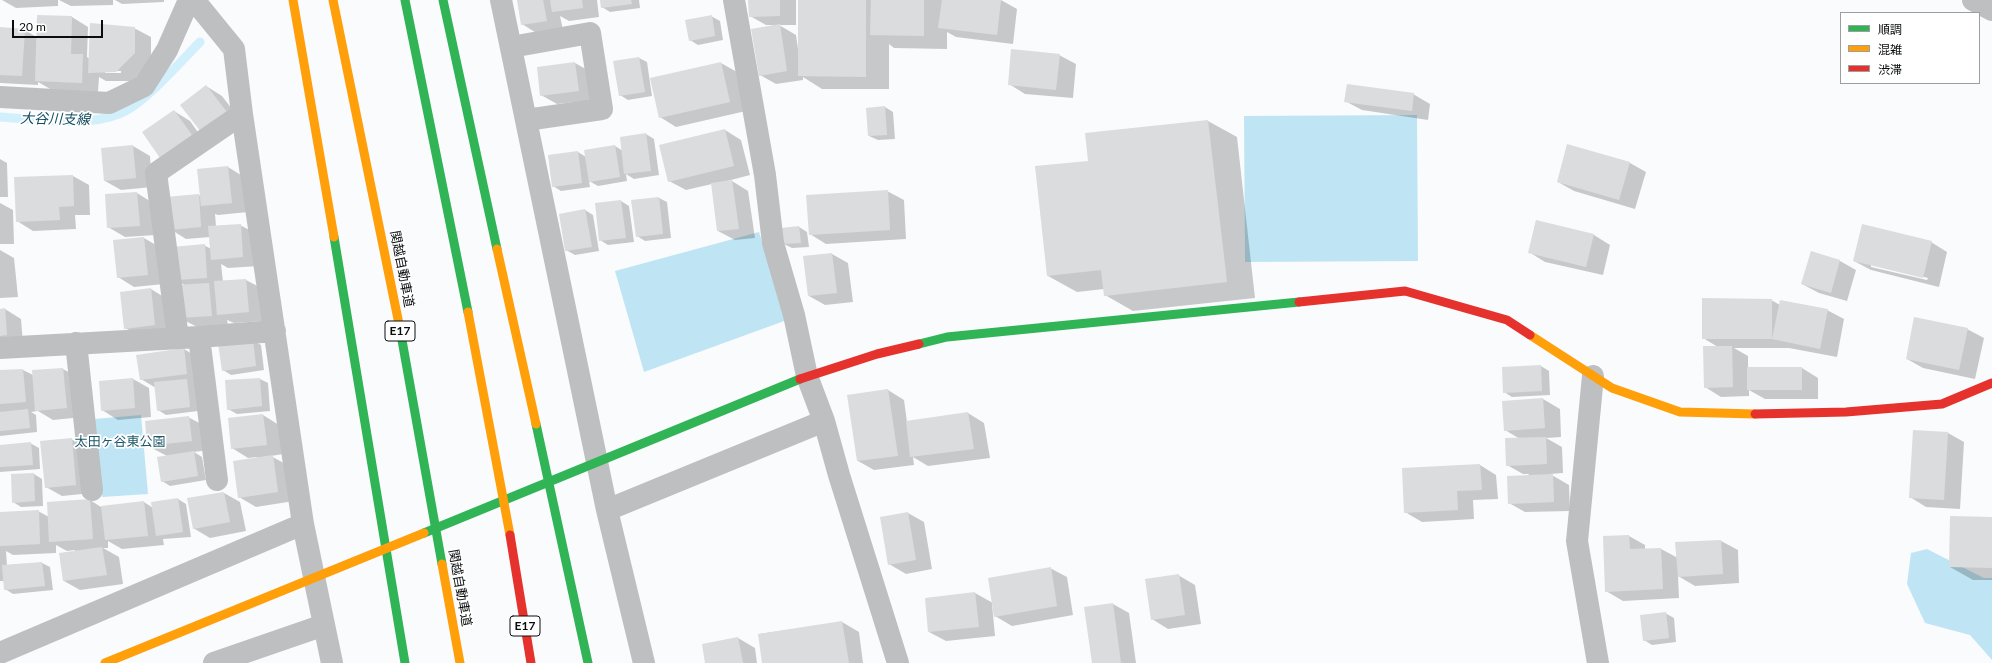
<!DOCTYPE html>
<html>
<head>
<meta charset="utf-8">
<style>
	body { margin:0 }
	#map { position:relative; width:1992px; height:663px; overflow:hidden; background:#f9fbfd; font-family:Lato,"Noto Sans JP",sans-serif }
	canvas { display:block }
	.legend { position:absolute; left:1840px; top:12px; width:140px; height:72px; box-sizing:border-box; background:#fff; border:1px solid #9d9e9f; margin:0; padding:5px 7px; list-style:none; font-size:12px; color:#0a0d0e }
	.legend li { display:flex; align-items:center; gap:8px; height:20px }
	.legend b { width:20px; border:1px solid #9d9e9f }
	.scale { position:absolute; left:12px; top:20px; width:91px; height:18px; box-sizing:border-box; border:2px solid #0a0d0e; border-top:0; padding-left:5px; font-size:12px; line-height:14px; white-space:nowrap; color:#0a0d0e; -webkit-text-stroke:3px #fff; paint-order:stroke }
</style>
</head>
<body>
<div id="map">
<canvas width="1992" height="663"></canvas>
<ul class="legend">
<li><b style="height:5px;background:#30b455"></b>順調</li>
<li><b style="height:5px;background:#ff9f0a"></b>混雑</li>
<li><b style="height:5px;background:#e5322d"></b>渋滞</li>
</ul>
<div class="scale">20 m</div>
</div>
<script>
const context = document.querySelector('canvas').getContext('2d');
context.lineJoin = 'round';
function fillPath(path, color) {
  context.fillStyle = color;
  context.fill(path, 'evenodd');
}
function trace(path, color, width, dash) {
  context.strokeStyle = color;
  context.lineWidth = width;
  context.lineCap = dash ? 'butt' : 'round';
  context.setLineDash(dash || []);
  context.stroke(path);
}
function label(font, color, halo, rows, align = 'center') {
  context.font = font + ' Lato,"Noto Sans JP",sans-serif';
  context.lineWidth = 3.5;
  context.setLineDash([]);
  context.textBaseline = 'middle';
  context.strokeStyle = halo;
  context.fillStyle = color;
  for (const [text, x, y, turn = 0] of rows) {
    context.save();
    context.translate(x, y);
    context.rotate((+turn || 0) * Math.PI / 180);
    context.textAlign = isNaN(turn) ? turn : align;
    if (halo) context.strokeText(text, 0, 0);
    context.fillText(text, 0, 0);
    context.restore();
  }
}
const green = new Path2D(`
	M1417 115 1418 261 1245 262 1244 116Z
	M759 232 787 320 644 372 615 271Z
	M141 415 148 494 102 497 94 419Z
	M1927 549 1984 578H1992V660L1970 635 1925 623 1907 584 1911 553Z`);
const shadow = new Path2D(`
	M2 0H58V6L16 8Z
	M59 0H113V5L71 6Z
	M115 0H164V2L122 4Z
	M518 0H597L599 17 569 21 560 16 563 30 538 34 522 24Z
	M601 0H639L640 8 610 12 602 7Z
	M749 0H796V25H779L796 35 798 49 799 0H1001L1017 9 1013 44 956 37 947 32V49L894 48 889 44V89H822L803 77V80L776 84 760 75 773 25H766L750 16Z
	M38 16 72 17 88 27 87 57 90 59 134 28 151 37V63L133 81H106L99 77 98 92 52 90 38 82V85L0 83V28L25 30 38 38ZM105 71H121V73H105Z
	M711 16 720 21 723 40 698 45 690 40Z
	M1059 55 1076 64 1073 98 1025 94 1009 84Z
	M639 58 647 62 652 96 628 100 620 95Z
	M575 63 591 72 595 100 557 104 541 95Z
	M721 63 737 72 746 111 676 127 660 117Z
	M206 86 222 96 242 122 218 141Z
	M1413 94 1430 104 1428 120 1362 110 1345 101Z
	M885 107 893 112 895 139 878 140 869 136Z
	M174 111 190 121 207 145 177 166Z
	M1208 121 1237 137 1255 298 1133 311 1105 295 1104 289 1077 292 1048 276 1089 162 1086 134Z
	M725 130 741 140 750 175 727 181V182L732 181 748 191 755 238 735 240 718 231 712 184 686 190 669 181Z
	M646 134 654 139 659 175 634 179 626 174 627 181 598 186 589 181 590 187 561 191 553 186 578 152 586 157 615 146 623 151Z
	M1568 145 1630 163 1646 172 1635 209 1574 191 1558 182Z
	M133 146 150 156 152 187 121 190 105 181 102 149Z
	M0 159 7 163 8 197H0Z
	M228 167 244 177 248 212 218 215 215 214 216 226 240 225 257 234 259 266 228 268 221 264 223 282 246 280 263 289 265 321 234 323 227 320 228 325 197 327 180 318 186 286 176 280 204 245 211 249 210 237 186 239 170 229 198 195 201 196Z
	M73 176 89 185 90 215H75L76 229 33 231 17 221Z
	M887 191 904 200 906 239 826 244 810 234Z
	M137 193 153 203 156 235 125 237 108 227Z
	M659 198 667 202 671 238 645 241 637 236Z
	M621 201 629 206 634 242 608 245 600 240 596 204Z
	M0 203 13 210 14 244H0Z
	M585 210 593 215 599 251 575 255 566 250Z
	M1536 221 1594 235 1610 245 1603 275 1545 262 1529 252Z
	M799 227 807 232 809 247 792 248 784 244Z
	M144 238 161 248 164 284 134 287 118 277 114 241Z
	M1931 242 1947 252 1939 287 1871 270 1854 261ZM1871 264 1928 278 1927 280 1871 267Z
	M0 250 14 258 18 297 0 298Z
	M1811 252 1840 261 1856 270 1847 301 1819 293 1802 284Z
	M832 254 848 263 853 302 825 305 809 296Z
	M151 289 167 299 171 334 142 337 125 328Z
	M1771 300 1780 305 1827 310 1844 319 1837 357 1789 348H1734L1748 356V368H1802L1818 378V399H1765L1749 390V396L1721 397 1705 387 1718 347 1703 338Z
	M5 309 21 319 23 344 0 346V310Z
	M1967 329 1984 338 1975 379 1923 368 1907 359Z
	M252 340 261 345 264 370 231 375 223 370Z
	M184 349 200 359 198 411 166 415 158 410 156 388 141 379Z
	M1541 366 1549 371 1550 395 1512 397 1504 392Z
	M63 369 79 378 83 417 53 420 38 411 31 412 36 415 37 432 0 436V371L23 370 33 375Z
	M133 379 149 388 151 417 118 420 102 410Z
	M260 379 268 383 270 411 237 414 228 409Z
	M888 390 904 400 907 422 968 413 984 423 990 458 928 466 913 457 914 465 874 470 858 461Z
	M1543 399 1560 409 1561 437 1546 438 1562 447 1563 473 1550 474 1569 485 1570 511 1525 512 1509 503 1529 474H1523L1507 465 1520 439 1505 430 1503 402Z
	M263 415 279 425 283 454 271 456 289 466 294 501 256 507 239 497 257 457 248 458 232 448Z
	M188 417 205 426 208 450 194 452 202 457 206 480 170 486 162 481 167 456 148 446 146 422Z
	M1948 433 1964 442 1960 509 1926 507 1910 497Z
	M71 439 88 448 92 493 62 496 46 487Z
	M30 443 39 448 40 469 0 472V446Z
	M1480 465 1496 475 1498 499 1473 500 1474 519 1422 522 1405 512Z
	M34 474 42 479 43 506 21 507 13 502Z
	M224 493 240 502 246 531 210 538 193 528Z
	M178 499 186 504 191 537 163 539 164 545 122 549 108 541V548H103L119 557 123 584 80 590 64 581 75 550 67 551 56 545V553L13 555 6 551 7 566 42 563 50 567 53 590 13 594 5 589 4 581H0V513L38 511 49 517 90 500 101 507 144 502 153 508Z
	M908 513 924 522 932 569 906 574 889 564Z
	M1992 518V580H1973L1950 567Z
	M1629 536 1645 545V549H1661L1678 558 1677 543 1721 541 1738 550 1739 583 1695 586 1678 576 1679 598 1623 601 1606 591Z
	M1050 568 1067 577 1073 615 1012 626 995 616 993 604H992L995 636 946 641 929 632 975 593 993 603Z
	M1178 575 1195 585 1201 624 1168 629 1152 619Z
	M1113 604 1129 613 1136 663H1093Z
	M1665 613 1674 618 1676 642 1652 645 1644 640Z
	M842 622 859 632 863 663H763L759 634Z
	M738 638 755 648 757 663H706L703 645Z`);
const stream = new Path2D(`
	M0 117C37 119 86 128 121 113 144 104 181 61 200 42`);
const building = new Path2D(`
	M517 0H543L547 21 521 25Z
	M550 0H582L583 8 552 12Z
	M600 0H631L632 4 601 8Z
	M748 0H780V16L749 17Z
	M798 0H866V77L798 76Z
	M871 0H924V36L870 35Z
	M942 0H1001L997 35 938 28Z
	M37 15 72 16 71 54H83L82 83 35 81Z
	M712 15 715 36 689 41 685 20Z
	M90 23 135 27V53L116 72 88 73Z
	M780 24 787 71 759 76 751 29Z
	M0 27 25 29 22 76 0 75Z
	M1011 49 1060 54 1056 90 1008 85Z
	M639 57 645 92 619 96 613 61Z
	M575 62 579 91 540 96 537 67Z
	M721 62 730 102 659 118 650 78Z
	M1347 84 1414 93 1412 111 1344 102Z
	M206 85 227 112 201 132 180 105Z
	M885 106 887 135 868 136 866 108Z
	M174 110 192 135 160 158 142 132Z
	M1208 120 1227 282 1104 296 1101 270 1047 276 1035 166 1088 161 1085 133Z
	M725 129 734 166 668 182 659 145Z
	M646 133 651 171 624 174 620 137Z
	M1567 144 1630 162 1619 200 1557 182Z
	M133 145 136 178 104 181 101 148Z
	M615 145 620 177 589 182 584 150Z
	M578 151 582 183 552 187 548 155Z
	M228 166 232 203 201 206 197 169Z
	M73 175 74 206 59 207 60 220 16 222 14 177Z
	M732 180 739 229 717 231 711 183Z
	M888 190 890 230 809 235 806 195Z
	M137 192 140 226 107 228 105 194Z
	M199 194 201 227 169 230 166 197Z
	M659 197 663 234 636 237 631 200Z
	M621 200 626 238 599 241 595 203Z
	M585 209 592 247 565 251 559 214Z
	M1536 220 1594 234 1586 267 1528 253Z
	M241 224 243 257 211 260 208 226Z
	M1862 224 1932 241 1923 278 1853 261Z
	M799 226 801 243 783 244 781 228Z
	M144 237 148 275 117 278 113 240Z
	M205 244 207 278 175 280 172 247Z
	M1811 251 1840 260 1831 293 1801 284Z
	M832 253 837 293 808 296 803 256Z
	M246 279 249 312 217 315 214 281Z
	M209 283 212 316 179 318 177 285Z
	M151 288 155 325 124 329 120 292Z
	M1702 298 1772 299V339L1780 300 1828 309 1820 349 1772 339H1702Z
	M5 308 7 335 0 336V309Z
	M1914 317 1968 328 1959 370 1906 359Z
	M253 339 256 366 222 371 218 343Z
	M1703 346H1732L1733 387 1704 388Z
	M184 348 187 374 140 380 136 355Z
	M1541 365 1542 391 1503 393 1502 367Z
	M1747 367H1802V390H1747Z
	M63 368 67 408 35 411 32 370Z
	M23 369 26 402 0 404V370Z
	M133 378 135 408 101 411 99 381Z
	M260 378 262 406 227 410 225 380Z
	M187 379 190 407 157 411 154 382Z
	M888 389 898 456 857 461 847 395Z
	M1543 398 1545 428 1504 431 1502 401Z
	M28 409 30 428 0 431V412Z
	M968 412 974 449 910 457 906 421Z
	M263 414 267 445 231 449 228 418Z
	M189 416 192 441 147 446 145 421Z
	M1913 430 1948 432 1944 500 1909 498Z
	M1546 437 1547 464 1506 466 1505 438Z
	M72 438 76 485 45 488 40 441Z
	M31 442 33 465 0 467V445Z
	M194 451 198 476 161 482 157 457Z
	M273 455 278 492 238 498 233 461Z
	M1480 464 1482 490 1457 491 1458 510 1404 513 1402 468Z
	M34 473 35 501 12 503 11 474Z
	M1553 474 1554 502 1508 504 1507 476Z
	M224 492 230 522 193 529 187 498Z
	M178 498 183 532 156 536 151 502Z
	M90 499 93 539 49 542 47 502Z
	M144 501 148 536 105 540 101 506Z
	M39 510 40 544 0 546V512Z
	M908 512 916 560 888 565 880 517Z
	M1950 516 1992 517V568L1949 567Z
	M1629 535 1630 549 1661 548 1663 589 1605 592 1603 536Z
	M1721 540 1723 574 1678 577 1675 542Z
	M102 547 107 575 63 581 59 553Z
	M42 562 45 586 4 590 2 565Z
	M1051 567 1057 606 994 617 988 578Z
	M1179 574 1185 615 1151 620 1145 579Z
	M975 592 979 627 928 632 925 598Z
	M1113 603 1121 663H1092L1084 607Z
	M1666 612 1669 638 1643 641 1640 615Z
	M842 621 849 663H762L758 634Z
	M738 637 743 663H705L702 644Z`);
const street = new Path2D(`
	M194 0 234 49 242 114 303 524 332 663
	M501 0 607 510 644 663
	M734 0 765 175 773 243 794 315 807 376 824 421 839 475 898 663
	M1973 0 1992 10
	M511 47 590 33 602 109 526 120
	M0 97 109 103 144 86 167 50 189 0
	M199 337 217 480
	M178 338 156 173 242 114
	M76 343 92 490
	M0 348 199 337 275 331
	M1593 376 1577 541 1598 663
	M607 510 824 421
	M0 653 303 524
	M214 663 324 625`);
const fast = new Path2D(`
	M405 0 468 312
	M443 0 497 249
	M334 237 405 663
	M400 329 442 564
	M919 344 947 337 1299 302
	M536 424 588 663
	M424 533 800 379`);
const slow = new Path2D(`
	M293 0 334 237
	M333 0 400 329
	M497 249 536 424
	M468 312 510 535
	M1530 335 1612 388 1680 412 1755 414
	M442 564 460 663
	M105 663 424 533`);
const jam = new Path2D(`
	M1299 302 1405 291 1507 320 1530 335
	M800 379 877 354 919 344
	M1755 414 1846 412 1942 404 1992 383
	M510 535 531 663`);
const shields = [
	[400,331,30],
	[525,626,30]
];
const shieldNames = [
	["E17",400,331],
	["E17",525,626]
];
const streetNames = [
	["関越自動車道",402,269,79],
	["関越自動車道",460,588,80]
];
const parkNames = [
	["太田ヶ谷東公園",120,442]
];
const waterNames = [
	["大谷川支線",55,119,1]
];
fillPath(green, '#bfe5f4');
fillPath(shadow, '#0003');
trace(stream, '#d2effc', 9);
fillPath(building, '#dadcde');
trace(street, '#bdbfc0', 22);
trace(fast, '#30b455', 9);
trace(slow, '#ff9f0a', 9);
trace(jam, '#e5322d', 9);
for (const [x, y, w] of shields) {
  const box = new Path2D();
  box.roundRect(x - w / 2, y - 10, w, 20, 3);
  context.fillStyle = '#fff';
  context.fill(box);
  trace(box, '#0a0d0e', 1);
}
label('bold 12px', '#0a0d0e', null, shieldNames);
label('13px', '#0a0d0e', '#fff', streetNames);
label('13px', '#1d576a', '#fff', parkNames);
label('italic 14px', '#0f4c5f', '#fff', waterNames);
</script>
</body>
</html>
